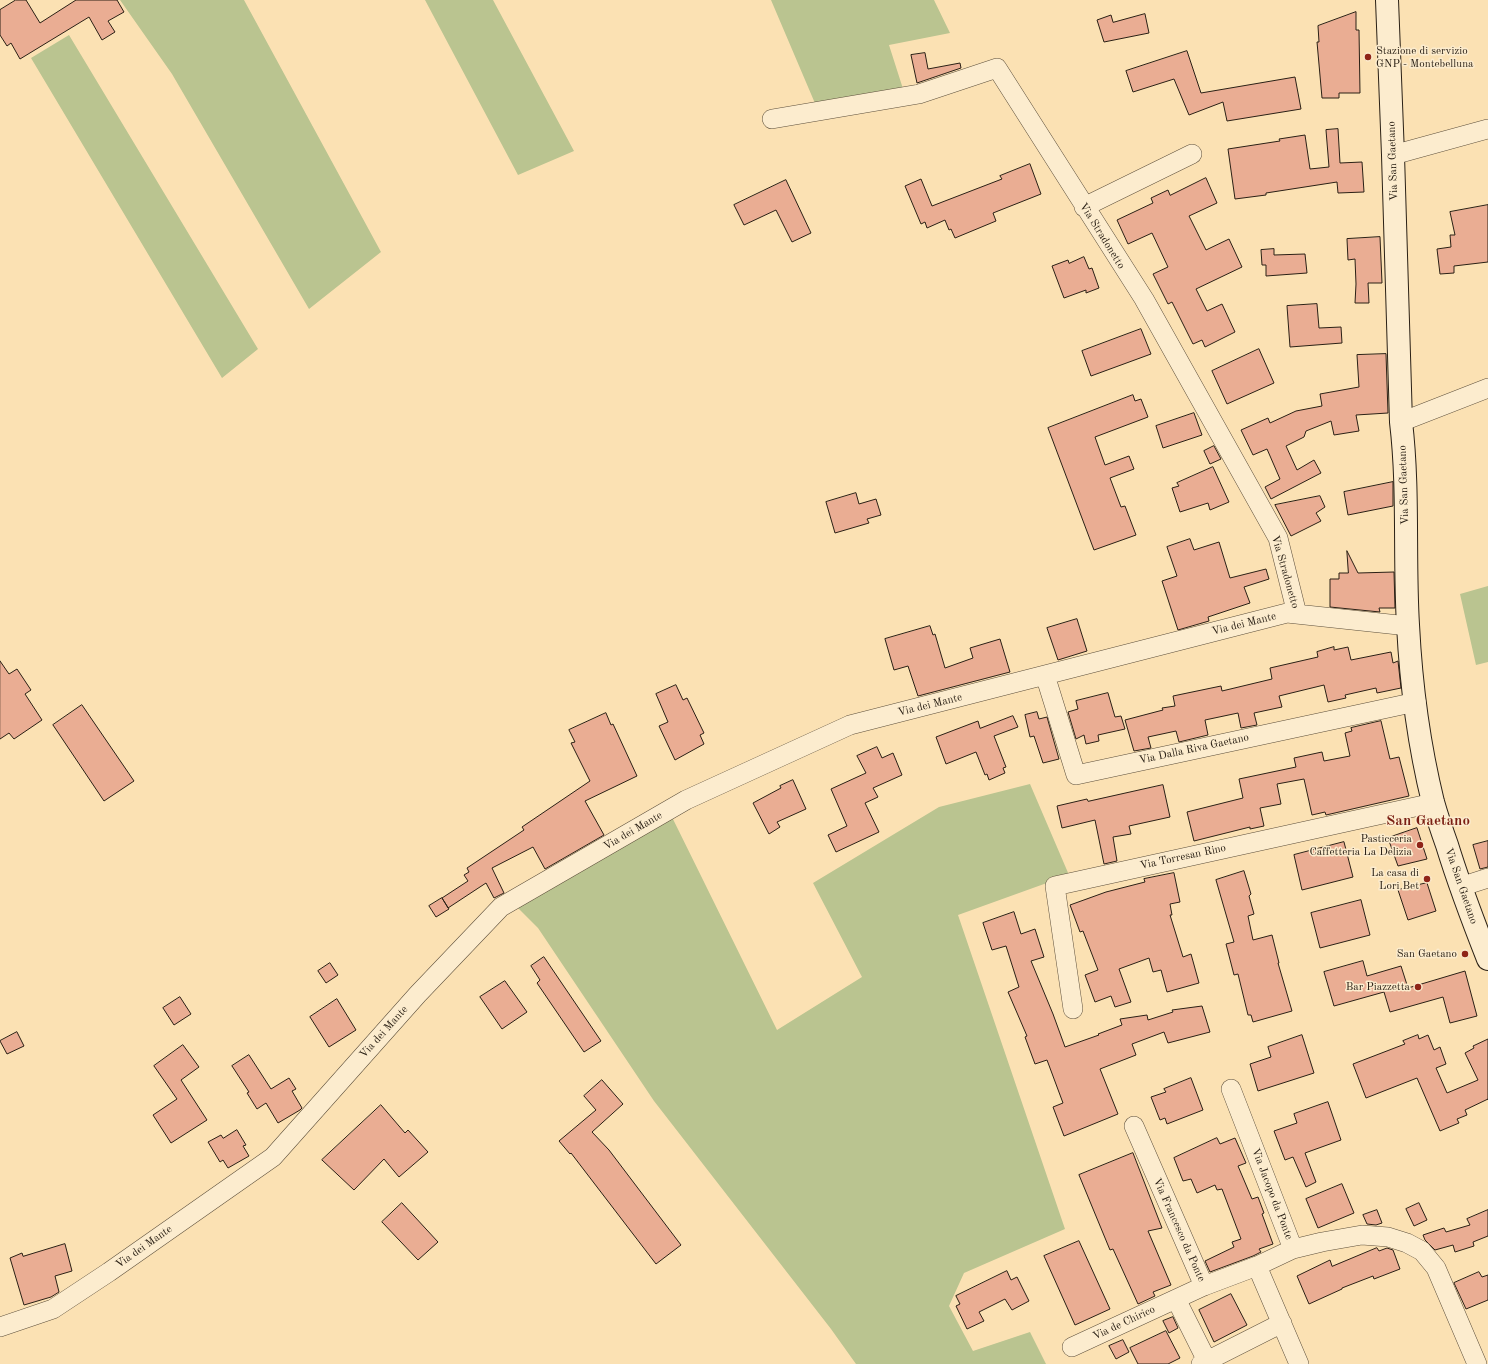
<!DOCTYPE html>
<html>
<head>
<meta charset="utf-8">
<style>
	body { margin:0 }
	canvas { display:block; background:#fbe1b3 }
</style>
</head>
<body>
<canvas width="1488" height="1364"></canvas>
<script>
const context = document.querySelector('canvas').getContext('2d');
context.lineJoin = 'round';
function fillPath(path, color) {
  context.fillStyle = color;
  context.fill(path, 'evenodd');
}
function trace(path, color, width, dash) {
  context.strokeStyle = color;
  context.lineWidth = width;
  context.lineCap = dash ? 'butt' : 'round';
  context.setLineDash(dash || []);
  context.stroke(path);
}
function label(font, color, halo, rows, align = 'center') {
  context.font = font + ' "Old Standard TT",serif';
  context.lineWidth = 3;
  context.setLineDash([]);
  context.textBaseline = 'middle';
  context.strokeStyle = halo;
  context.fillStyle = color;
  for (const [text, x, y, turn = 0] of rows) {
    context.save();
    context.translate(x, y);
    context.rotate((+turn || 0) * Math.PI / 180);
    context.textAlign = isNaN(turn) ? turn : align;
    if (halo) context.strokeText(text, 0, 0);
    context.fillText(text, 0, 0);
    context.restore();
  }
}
const green = new Path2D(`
	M120 0H244L381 252 309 309 172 74Z
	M425 0H493L574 151 518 175Z
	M771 0H934L950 33 889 45 904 92 817 108Z
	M69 35 258 349 222 378 31 58Z
	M1488 586V662L1476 665 1460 594Z
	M1030 784 1069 875 958 915 1065 1229 964 1273 949 1306 973 1351 1030 1332 1046 1364H856L831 1329 654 1101 538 928 513 903 668 809 777 1030 862 977 813 883 939 807Z`);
const building = new Path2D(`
	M16 0H26L40 23 76 0H117L124 12 108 21 115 32 102 40 89 17 20 59 11 43 7 46 0 35V10Z
	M1356 12V30H1359L1360 93H1339V98H1322L1317 42H1319L1318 26Z
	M1145 14 1149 33 1104 42 1097 20 1111 15 1113 22Z
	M1187 51 1201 93 1295 77 1301 109 1227 121 1223 102 1189 115 1174 79 1133 92 1126 71Z
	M925 53 928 69 960 63 961 68 917 83 911 55Z
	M1338 129 1340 163 1362 162 1364 192 1338 193 1337 182 1266 193V195L1235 199 1228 149 1280 141 1279 139 1305 135 1310 169 1329 167 1326 130Z
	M1030 164 1041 194 993 213 996 221 955 238 951 229 949 230 945 220 927 228 925 222 921 224 905 186 921 179 932 206 1002 179 1000 176Z
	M1206 178 1217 203 1189 216 1206 250 1229 239 1242 267 1196 289 1207 311 1222 304 1235 332 1205 347 1202 340 1193 344 1172 302 1168 304 1153 274 1168 267 1152 233 1128 244 1117 220 1153 203 1151 198 1168 190 1170 195Z
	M786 180 811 233 792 242 776 210 744 225 734 205Z
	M1488 205V262L1454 266V273L1440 274 1437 249 1451 247 1450 235H1455L1450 212Z
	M1380 237 1382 283H1368L1369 303H1355L1356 284 1355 259 1348 260 1347 239Z
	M1274 249V255L1305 254 1307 273 1266 276V265H1262L1261 250Z
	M1084 257 1089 269 1092 268 1099 288 1086 293V290L1064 298 1052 266 1068 260 1069 263Z
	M1317 304 1319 328 1341 327 1342 343 1290 347 1287 306Z
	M1141 329 1151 354 1091 376 1082 351Z
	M1259 349 1274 383 1227 404 1212 371Z
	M1386 354 1388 413 1356 415 1359 431 1334 435 1331 421 1306 431 1304 437 1286 446 1297 470 1314 460 1321 473 1271 499 1265 487 1280 479 1267 449 1253 455 1241 430 1268 418 1270 423 1296 411 1322 406 1320 394 1359 387 1357 355Z
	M1133 395 1135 401 1141 399 1148 417 1095 437 1105 465 1129 456 1134 469 1110 478 1121 507 1125 506 1136 535 1094 550 1048 428Z
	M1194 413 1202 435 1163 448 1156 426Z
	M1214 446 1221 459 1210 464 1204 451Z
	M1213 467 1229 502 1210 510 1208 503 1180 512 1172 488 1179 486 1177 483Z
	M1393 482V506L1348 515 1344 492Z
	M856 493 859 504 876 499 881 515 867 519 869 523 835 533 826 502Z
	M1320 496 1325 507 1316 513 1321 521 1291 536 1275 505Z
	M1190 539 1194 550 1219 542 1230 578 1266 569 1269 579 1244 587 1250 603 1208 617 1209 621 1178 630 1162 581 1177 576 1167 547Z
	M1347 551 1358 573 1394 572 1395 608H1379L1380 612 1330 607V579H1339V573H1348Z
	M1077 619 1087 651 1058 660 1047 628Z
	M930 626 933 635 935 634 945 668 973 658 970 648 1000 639 1010 672 918 696 908 666 894 670 885 639Z
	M1334 647V650L1348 647 1351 660 1391 652 1393 663 1398 661 1401 688 1377 693 1376 688 1345 695 1346 698 1328 702 1324 685 1279 696 1282 707 1254 713 1257 725 1241 728 1238 713 1205 720 1208 735 1179 742 1176 731 1148 737 1151 748 1134 751 1125 720 1163 710 1162 708 1175 706 1173 696 1221 686 1222 691 1272 679 1270 668 1318 657 1317 652Z
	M0 661 9 674 17 669 31 690 25 694 42 720 14 739 9 733 0 739Z
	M676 685 683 700 687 698 704 733 700 735 704 744 675 760 659 726 668 722 656 694Z
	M1108 693 1115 717 1121 716 1125 729 1098 735 1099 741 1086 744 1084 735 1076 739 1068 712 1078 709 1076 701Z
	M82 705 134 781 104 801 53 725Z
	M1037 712 1039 719 1047 717 1059 759 1043 763 1034 736 1030 737 1025 715Z
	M606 713 611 725 613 724 637 776 585 801 604 835 545 869 533 847 492 868 504 893 494 898 486 883 448 908 442 898 468 881 464 875 469 872 467 868 524 830 522 827 590 781 571 743 575 742 569 730Z
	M1013 716 1018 727 994 736 1006 767 1003 768 1005 773 989 780 987 774 985 775 976 752 946 764 936 737 978 721 980 728Z
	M1381 721 1390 759 1399 757 1409 796 1326 815 1325 812 1312 815 1304 779 1277 784 1281 804 1260 808 1264 826 1250 829V827L1194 841 1187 812 1243 798 1239 779 1296 767 1294 758 1322 752 1324 761 1350 756 1345 733 1352 731 1351 728Z
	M877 747 882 758 893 753 902 775 873 788 878 797 865 803 879 832 836 852 828 835 847 826 831 789 866 773 857 756Z
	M793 780 806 809 777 822 780 827 769 834 753 803 781 788 780 786Z
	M1163 785 1170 817 1129 826 1131 834 1113 837 1117 861 1104 864 1095 820 1062 828 1057 806 1087 799 1088 801Z
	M1417 828 1427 859 1398 866 1388 838Z
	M1488 841V867L1480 869 1473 845Z
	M1344 842 1353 877 1302 890 1294 855Z
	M1244 871 1251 894 1249 896 1254 914 1248 916 1253 940 1272 935 1279 963H1278L1292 1011 1253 1022 1251 1015H1248L1238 974 1234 975 1226 944 1234 942 1216 880Z
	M1174 873 1180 902 1170 904 1172 915H1170L1183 957 1191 954 1199 983 1167 992 1161 970 1153 972 1149 958 1119 969 1131 1002 1115 1007 1111 996 1095 1002 1085 975 1098 970 1083 931 1080 932 1070 905 1106 892 1145 882 1144 879Z
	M1427 883 1436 911 1408 920 1398 890Z
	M442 898 449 909 436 917 429 906Z
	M1361 900 1370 935 1320 948 1311 913Z
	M1014 912 1021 934 1035 929 1044 957 1031 961 1053 1014 1065 1047 1099 1035 1098 1034 1122 1025 1120 1019 1147 1015 1148 1020 1173 1012 1172 1010 1202 1006 1210 1032 1168 1043 1164 1032 1132 1044 1136 1055 1100 1069 1118 1114 1064 1136 1053 1107 1063 1103 1047 1060 1035 1064 1025 1037 1027 1036 1008 992 1019 987 1006 946 992 950 983 923Z
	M544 957 601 1041 584 1052 537 983 540 980 531 966Z
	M1363 961 1367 976 1401 966 1408 988 1465 971 1477 1016 1450 1023 1443 997 1390 1012 1384 992 1334 1006 1324 972Z
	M330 963 338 975 326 983 318 971Z
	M505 981 527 1012 502 1029 480 997Z
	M180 997 191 1014 174 1025 163 1008Z
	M337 999 356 1030 329 1047 310 1017Z
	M17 1032 24 1046 7 1054 0 1041Z
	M1302 1035 1314 1073 1258 1091 1250 1064 1271 1057 1268 1047Z
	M1418 1035 1419 1039 1428 1035 1434 1050 1440 1047 1446 1064 1436 1068 1447 1093 1478 1080 1465 1053 1474 1048 1473 1046 1488 1039V1100V1099L1465 1110 1467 1115 1457 1119 1459 1123 1440 1131 1417 1078 1366 1098 1353 1064 1405 1044 1403 1041Z
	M183 1045 199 1067 181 1080 207 1120 171 1143 153 1115 177 1099 154 1066Z
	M249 1055 271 1089 289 1078 296 1089 292 1091 302 1108 300 1110 278 1123 266 1103 257 1109 247 1093 249 1092 232 1066Z
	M1191 1078 1203 1110 1167 1124 1165 1118 1160 1120 1151 1097 1166 1092 1164 1089Z
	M602 1080 623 1104 592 1132 609 1150 681 1245 656 1264 571 1153 570 1154 559 1141 596 1110 584 1096Z
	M1328 1102 1341 1140 1305 1153 1316 1182 1306 1187 1293 1157 1285 1160 1274 1131 1297 1123 1294 1114Z
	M381 1105 405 1133 408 1130 428 1152 399 1177 384 1159 354 1190 322 1160Z
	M237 1130 246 1145 243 1146 249 1156 228 1168 223 1160 220 1162 208 1142 221 1135 223 1138Z
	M1217 1138 1220 1144 1235 1138 1246 1163 1238 1166 1252 1199 1258 1197 1264 1213 1262 1214 1273 1244 1259 1249 1261 1252 1253 1256 1210 1272 1205 1261 1234 1247 1232 1242 1241 1239 1222 1189 1217 1190 1215 1185 1197 1193 1191 1179 1183 1181 1174 1158Z
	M1133 1153 1162 1228 1148 1231 1171 1285 1153 1292 1155 1296 1138 1304 1113 1249 1110 1250 1079 1175Z
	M1342 1184 1354 1213 1318 1228 1306 1199Z
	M402 1203 438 1242 418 1260 382 1222Z
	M1419 1203 1427 1220 1414 1226 1406 1209Z
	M1377 1210 1382 1223 1376 1225 1367 1224 1363 1215Z
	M1488 1210V1236L1473 1242 1474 1246 1455 1252 1453 1245 1435 1250 1425 1240 1423 1235 1444 1228 1446 1232 1470 1225 1467 1219Z
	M1079 1241 1110 1309 1075 1325 1044 1256Z
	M65 1244 72 1271 55 1276 59 1292 51 1297 24 1305 10 1258 22 1253 23 1256Z
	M1377 1248 1379 1251 1387 1248 1393 1250 1400 1269 1374 1279 1373 1276 1342 1288V1289L1309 1304 1297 1276 1330 1260 1332 1266Z
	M1007 1271 1011 1280 1017 1277 1029 1301 1012 1310 1005 1299 979 1312 984 1321 967 1329 956 1306 960 1304 956 1296Z
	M1479 1272 1482 1277 1488 1275V1300L1466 1309 1454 1283Z
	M1231 1294 1247 1325 1214 1342 1199 1310Z
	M1173 1317 1178 1328 1169 1333 1163 1321Z
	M1166 1331 1180 1358 1168 1364H1138L1130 1348Z
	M1123 1340 1129 1352 1116 1359 1109 1346Z`);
const street = new Path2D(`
	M772 119 919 94 997 68 1144 299 1278 538 1297 614
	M1393 155 1488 129
	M1084 207 1192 154
	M1401 422 1488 388
	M1045 675 1076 775 1416 702
	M1460 887 1488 878
	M1073 1009 1055 886 1433 803
	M1134 1126 1204 1286
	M1293 1249 1322 1242 1362 1235 1388 1237 1407 1243 1422 1251 1436 1268 1477 1364
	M1257 1266 1299 1364
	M1176 1299 1207 1361
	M0 1327 53 1309 109 1272 273 1157 418 994 501 907 686 800 850 725 1287 613 1408 626
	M1072 1347 1204 1286 1257 1266 1293 1249 1231 1089
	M1201 1364 1282 1323`);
const secondary = new Path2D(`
	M1387 0 1393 155 1401 422C1409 489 1404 558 1408 625 1411 684 1419 745 1433 802 1437 816 1442 831 1447 845 1459 884 1473 921 1488 959`);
const markers = [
	[1368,57,4,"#8f2418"],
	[1420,845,4,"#8f2418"],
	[1427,879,4,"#8f2418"],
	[1465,954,4,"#8f2418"],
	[1418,987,4,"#8f2418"]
];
const poiNames = [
	["Stazione di servizio",1376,51,"left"],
	["GNP - Montebelluna",1376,64,"left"],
	["Pasticceria",1412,839],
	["Caffetteria La Delizia",1412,852],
	["La casa di",1419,873],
	["Lori Bet",1419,886],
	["San Gaetano",1457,954],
	["Bar Piazzetta",1410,987]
];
const streetNames = [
	["Via San Gaetano",1393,161,-92],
	["Via Stradonetto",1102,236,58],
	["Via San Gaetano",1404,485,-92],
	["Via Stradonetto",1285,572,74],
	["Via dei Mante",1244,624,-14],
	["Via dei Mante",930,705,-14],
	["Via Dalla Riva Gaetano",1194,749,-12],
	["Via dei Mante",633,831,-30],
	["Via Torresan Rino",1183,857,-12],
	["Via San Gaetano",1461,886,71],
	["Via dei Mante",384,1032,-48],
	["Via Jacopo da Ponte",1272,1194,69],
	["Via Francesco da Ponte",1179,1230,66],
	["Via dei Mante",144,1247,-35],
	["Via de Chirico",1124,1323,-25]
];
const districtNames = [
	["San Gaetano",1428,821]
];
fillPath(green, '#bac490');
fillPath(building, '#eaad93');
trace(building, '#2a2015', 1);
trace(street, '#5e503c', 20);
trace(secondary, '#2a2015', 24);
trace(street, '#fcecce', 19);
trace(secondary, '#fcecce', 22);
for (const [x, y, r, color] of markers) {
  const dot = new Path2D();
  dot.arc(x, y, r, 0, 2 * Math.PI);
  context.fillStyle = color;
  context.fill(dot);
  trace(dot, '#fcecce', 1.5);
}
label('11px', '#2a2015', '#fcecce', poiNames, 'right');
label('11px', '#2a2015', '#fcecce', streetNames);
label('bold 15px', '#7a1f14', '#fcecce', districtNames);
</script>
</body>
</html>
